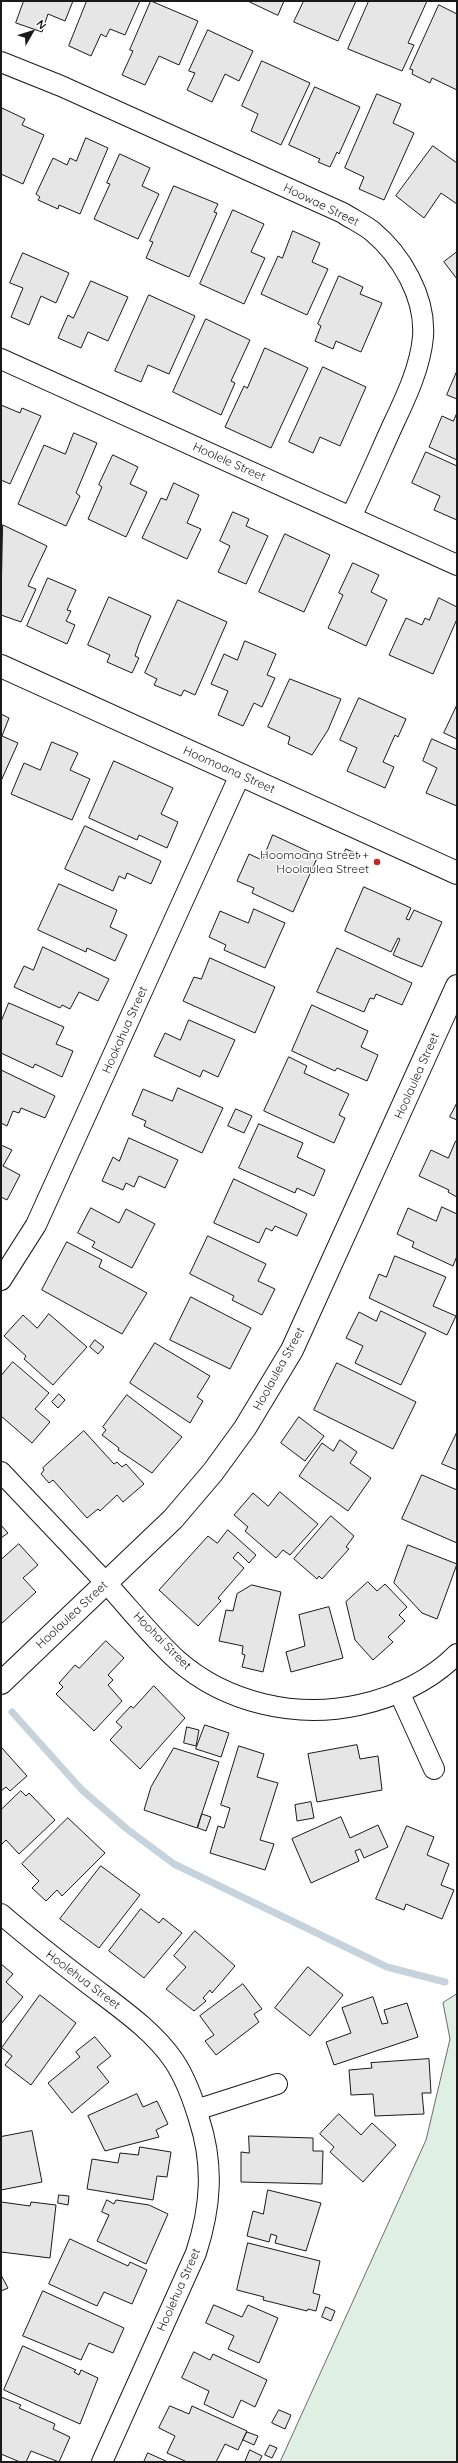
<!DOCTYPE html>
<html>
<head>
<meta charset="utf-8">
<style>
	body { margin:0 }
	#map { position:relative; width:458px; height:2463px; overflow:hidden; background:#fff; font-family:Quicksand,sans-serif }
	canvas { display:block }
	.frame { position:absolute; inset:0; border:2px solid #1a1a1a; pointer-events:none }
	.north { position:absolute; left:12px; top:12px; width:40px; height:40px; -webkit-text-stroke:3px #fff; paint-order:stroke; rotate:51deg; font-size:11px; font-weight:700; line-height:16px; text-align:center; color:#1a1a1a }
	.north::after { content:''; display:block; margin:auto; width:14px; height:18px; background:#1a1a1a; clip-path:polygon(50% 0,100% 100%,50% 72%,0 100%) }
</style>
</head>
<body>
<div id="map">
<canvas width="458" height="2463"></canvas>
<div class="frame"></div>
<div class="north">N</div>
</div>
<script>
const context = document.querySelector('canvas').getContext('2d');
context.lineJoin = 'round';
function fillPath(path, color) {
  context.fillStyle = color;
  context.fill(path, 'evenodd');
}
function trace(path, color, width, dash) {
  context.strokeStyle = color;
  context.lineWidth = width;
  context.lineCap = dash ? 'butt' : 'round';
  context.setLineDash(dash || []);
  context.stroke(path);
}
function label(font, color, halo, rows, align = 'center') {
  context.font = font + ' Quicksand,sans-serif';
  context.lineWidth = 3;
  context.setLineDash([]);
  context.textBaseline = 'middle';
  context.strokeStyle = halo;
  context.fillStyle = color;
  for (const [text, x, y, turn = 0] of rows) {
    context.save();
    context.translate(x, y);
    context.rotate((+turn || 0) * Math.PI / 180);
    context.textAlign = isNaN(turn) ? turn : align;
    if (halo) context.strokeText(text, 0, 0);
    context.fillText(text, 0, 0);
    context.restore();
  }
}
const green = new Path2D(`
	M457 1994V2462H280L426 2140 450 2039 443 2003Z`);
const stream = new Path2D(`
	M12 1712 82 1790 127 1829 174 1864 387 1967 445 1982`);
const building = new Path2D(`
	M24 1H73L65 21 48 14 42 32 16 23Z
	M87 1H140L125 35 110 29 106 37 101 34 91 56 69 46Z
	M151 1 198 21 179 65 159 56 145 85 122 75 133 51 130 50Z
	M248 1H284L278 15Z
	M304 1H356L338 41 294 22Z
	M369 1H427L408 43 414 45 402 71 348 49Z
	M439 5 457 14V90L432 78 430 83 412 74 413 70 410 69Z
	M208 30 253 51 239 81 225 74 212 102 187 90 195 73 189 71Z
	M262 61 310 83 281 145 251 131 258 114 242 106Z
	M315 87 360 107 339 154 337 152 330 167 318 162 320 159 289 145Z
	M377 94 401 104 393 123 414 133 384 200 359 189 364 177 345 168Z
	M2 108 25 119 22 125 44 135 23 184 1 174Z
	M86 138 108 148 80 214 59 205 58 209 38 200 40 197 36 194 53 158 67 165 70 158 76 161Z
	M433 146 457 163V204L441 193 424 218 396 196Z
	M120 154 150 168 142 186 159 194 138 239 94 219 110 184 107 183Z
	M174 186 218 204 214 212 217 213 189 277 146 258 153 242 150 241Z
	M233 210 264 224 251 252 265 258 244 304 200 284Z
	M293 231 320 243 312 262 328 269 307 315 261 294 278 256 282 258Z
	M457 252V279L444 262Z
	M23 253 69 273 56 303 41 296 29 325 11 317 23 288 10 283Z
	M339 276 363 287 360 294 382 303 361 352 336 341 333 349 315 341 321 326 318 324Z
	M91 281 128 297 108 341 88 332 81 348 58 338 68 315 73 318Z
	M149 295 195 316 169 374 148 365 141 382 115 371Z
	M206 319 250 340 231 381 235 383 221 415 173 392Z
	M265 348 308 368 271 448 225 427 244 386 247 388Z
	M323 367 366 387 340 446 320 437 313 453 289 442Z
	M457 371V399L447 395Z
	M1 405 20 413 22 408 41 416 10 484 1 480Z
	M457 413V460L429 447 442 416 453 421Z
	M74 433 97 443 76 493 80 496 66 526 18 504 44 445 65 454Z
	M426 452 457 466V520L434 510 440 496 412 483Z
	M113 455 138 467 130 484 147 492 126 537 88 519 102 487 99 485Z
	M174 483 199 495 187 523 201 529 187 559 142 538 161 498 166 500Z
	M233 512 249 519 246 526 268 536 246 584 218 572 230 546 220 541Z
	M3 525 47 546 28 586 36 589 21 622 1 615Z
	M285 534 330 555 304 612 259 592Z
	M353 563 379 575 371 592 387 600 366 646 328 628 343 595 339 593Z
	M48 578 76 590 67 610 71 611 66 621 75 625 67 644 27 626Z
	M109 597 151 616 139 644 135 656 139 658 132 673 107 662 110 655 88 645Z
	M439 598 457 607V619L433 674 389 655 406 618 422 625 425 618 429 620Z
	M178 600 227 622 195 695 184 690 181 696 154 685 157 679 145 673Z
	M245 641 276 654 267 675 275 678 262 707 254 703 243 726 218 715 228 691 211 684 224 654 237 660Z
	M290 679 341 699 328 730 312 755 288 744 290 737 268 727Z
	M359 698 406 719 398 737 395 735 383 762 394 767 385 788 347 771 357 748 340 740Z
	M457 705V739L444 733Z
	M1 714 9 718 2 736 18 743 1 781Z
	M432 739 457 750V806L426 793 437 768 423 761Z
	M52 742 78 753 70 770 90 779 72 820 11 794 24 763 40 770Z
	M114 761 173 788 161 814 178 822 167 848 139 835 137 840 89 818Z
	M85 826 161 861 151 884 127 873 125 879 119 876 113 891 65 869Z
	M273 835 318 856 293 912 252 893 254 888 237 881 249 854 262 860Z
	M346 849 360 855 358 860 344 854Z
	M59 884 117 910 110 927 127 935 115 961 87 948 86 952 38 930Z
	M364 887 411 908 406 919 409 920 414 910 442 922 422 967 393 955 400 939 398 938 391 952 345 931Z
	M254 909 285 923 265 968 224 950 226 945 209 937 220 911 248 923Z
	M43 947 109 979 98 1001 79 992 70 1009 62 1005 60 1008 14 987 24 966 33 970Z
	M337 948 412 983 402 1005 376 994 374 999 370 998 364 1012 317 992Z
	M210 958 275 987 255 1033 183 1001 194 977 201 979Z
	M9 1003 64 1027 56 1044 73 1051 62 1077 35 1064 33 1068 1 1053V1022Z
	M312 1005 368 1031 361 1047 378 1055 367 1081 337 1068 335 1071 292 1051Z
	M189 1020 235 1040 218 1077 203 1070 200 1077 154 1056 165 1033 180 1040Z
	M289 1057 307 1066 304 1073 349 1094 339 1115 345 1118 334 1143 264 1111Z
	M1 1070 55 1096 45 1118 21 1108 19 1113 13 1111 7 1126 1 1123Z
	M178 1088 223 1108 202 1153 144 1126 146 1121 132 1115 143 1089 172 1101Z
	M457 1103V1120L450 1117Z
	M236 1109 252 1116 244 1133 228 1126Z
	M259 1124 303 1143 297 1157 325 1170 314 1196 297 1188 295 1193 239 1168Z
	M129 1138 178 1160 165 1188 139 1176 134 1187 126 1183 123 1190 102 1181 113 1157 119 1161Z
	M456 1141H457V1197L448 1192 449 1190 419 1176 431 1150 448 1158Z
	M1 1145 12 1150 3 1166 20 1175 7 1200 1 1197Z
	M234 1179 307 1214 297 1236 275 1226 272 1231 266 1228 259 1243 214 1223Z
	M442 1207 457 1214V1256L453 1266 412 1247 414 1242 397 1234 408 1208 436 1221Z
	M91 1208 119 1223 126 1209 155 1224 132 1268 92 1247 95 1242 78 1233Z
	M208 1236 266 1264 258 1281 275 1289 262 1315 232 1300 234 1296 190 1274Z
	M67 1242 102 1260 99 1267 147 1293 122 1334 42 1290Z
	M395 1256 446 1277 433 1306 456 1316 447 1335 369 1298 379 1274 386 1277Z
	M191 1297 251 1328 230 1369 170 1340Z
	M381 1311 426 1333 401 1385 355 1363 363 1346 346 1338 359 1312 376 1321Z
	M49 1314 87 1347 53 1385 24 1359 26 1356 4 1336 23 1315 37 1328Z
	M95 1340 104 1347 98 1354 90 1347Z
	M155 1343 210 1376 197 1397 203 1401 190 1423 130 1383Z
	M13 1362 49 1393 35 1409 50 1422 32 1443 1 1416V1376Z
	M337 1363 416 1402 393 1449 314 1410Z
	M59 1394 65 1400 58 1408 52 1402Z
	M127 1395 182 1437 152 1473 118 1450 119 1448 102 1435 106 1430 103 1427Z
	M299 1417 324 1436 305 1461 281 1443Z
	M84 1431 114 1464 117 1462 122 1467 126 1464 144 1484 123 1502 117 1495 100 1511 98 1509 87 1518 53 1480 49 1483 41 1474 44 1470 43 1468Z
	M457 1432V1470L442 1464Z
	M340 1440 357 1452 350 1463 371 1478 348 1511 299 1476 322 1443 333 1451Z
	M422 1475 457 1490V1543L402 1519Z
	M280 1492 318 1524 290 1555 283 1550 276 1558 245 1531 248 1527 234 1515 253 1493 268 1506Z
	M331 1516 354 1536 346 1547 349 1549 322 1579 319 1576 317 1579 294 1559Z
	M1 1525 8 1533 1 1538Z
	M228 1530 256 1555 249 1563 238 1552 233 1558 244 1568 218 1598 221 1601 198 1626 159 1590 208 1536 217 1543Z
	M19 1544 38 1565 23 1578 36 1592 1 1624V1560Z
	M408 1545 457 1564 437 1619 422 1613 394 1583Z
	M368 1582 377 1591 385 1584 407 1607 399 1615 405 1621 388 1637 393 1642 373 1660 355 1640 346 1602Z
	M252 1585 281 1592 263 1672 242 1667 245 1655 242 1654 243 1646 219 1641 226 1610 233 1611 237 1594Z
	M329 1607 343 1658 291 1672 286 1652 305 1646 299 1615Z
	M106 1641 124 1658 108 1675 113 1680 108 1685 122 1701 94 1731 56 1694 63 1687 59 1683 75 1665 79 1668Z
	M154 1686 185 1718 140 1769 110 1740 122 1727 116 1722 131 1706 133 1708Z
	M205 1725 229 1733 221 1757 196 1749Z
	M187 1727 199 1730 196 1746 184 1743Z
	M357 1745 360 1759 378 1756 382 1790 317 1802 308 1754Z
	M239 1746 264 1754 257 1777 278 1783 260 1840 274 1844 265 1870 210 1853 218 1826 224 1828 230 1808 221 1805Z
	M1 1747 27 1776 10 1791 6 1787 1 1791Z
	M174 1748 219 1762 197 1828 144 1810 151 1787Z
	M21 1791 26 1796 29 1793 55 1820 19 1854 6 1840 1 1845V1810Z
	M311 1802 314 1818 297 1821 295 1805Z
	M202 1814 211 1817 206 1831 198 1828Z
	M341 1817 350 1838 378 1825 388 1847 364 1858 360 1849 355 1851 359 1861 311 1883 292 1839Z
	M68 1818 105 1853 62 1896 57 1890 46 1901 32 1888 39 1881 22 1864Z
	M407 1826 434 1837 427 1855 449 1864 441 1885 454 1890 442 1919 406 1904 404 1910 376 1899Z
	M101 1866 140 1895 99 1948 60 1919Z
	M141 1909 159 1923 163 1918 182 1933 144 1978 109 1951Z
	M195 1931 235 1966 212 1993 210 1990 203 1998 206 2001 194 2011 166 1989 186 1967 174 1956Z
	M1 1964 13 1974 6 1982 23 1997 1 2024Z
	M308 1967 343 1995 310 2036 275 2008Z
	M243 1984 262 2009 254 2014 259 2022 216 2055 205 2041 214 2035 200 2016Z
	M40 1995 76 2023 31 2085 5 2065 12 2056 2 2048Z
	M373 1997 382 2024 388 2023 384 2010 407 2003 418 2037 334 2065 326 2042 351 2033 342 2008Z
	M95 2037 111 2056 97 2067 109 2082 72 2113 48 2083 80 2057 76 2052Z
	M429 2059 431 2093H422L424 2114 375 2116 373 2094 351 2095 349 2070 372 2068 371 2063Z
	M137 2094 143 2107 157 2101 168 2124 156 2130 159 2137 105 2151 88 2116Z
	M339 2114 361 2135 372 2123 396 2145 363 2182 330 2152 334 2147 320 2134Z
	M32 2131 42 2182 1 2190V2137Z
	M249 2136 313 2138V2151H323L322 2184 241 2182V2152L249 2153Z
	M140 2147 171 2152 167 2177 157 2176 153 2200 87 2189 92 2159 118 2163 120 2153 138 2155Z
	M268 2190 321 2203 306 2251 275 2243 277 2236 271 2234 269 2242 247 2236 253 2211 263 2214Z
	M59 2195 69 2196 68 2205 58 2203Z
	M107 2200 114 2204 116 2200 149 2205 168 2214 146 2264 97 2241 109 2215 102 2212Z
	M1 2202 30 2206 31 2202 56 2205 50 2258 1 2252Z
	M70 2239 128 2266 130 2262 147 2270 132 2304 104 2292 97 2306 49 2284Z
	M248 2243 320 2261 313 2293 320 2295 316 2311 308 2309 307 2311 263 2300 264 2297 237 2290Z
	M1 2275 8 2288 1 2291Z
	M43 2291 124 2328 113 2353 89 2343 81 2360 23 2336Z
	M214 2305 242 2317 248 2305 278 2318 259 2363 228 2349 234 2336 206 2323Z
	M326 2307 335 2311 331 2321 322 2317Z
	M23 2346 76 2370 74 2372 79 2375 81 2370 98 2378 80 2424 4 2390Z
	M194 2352 210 2360 213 2354 267 2380 255 2407 241 2400 233 2418 204 2404 209 2391 182 2378Z
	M1 2397 21 2405 19 2408 55 2424 53 2429 70 2437 59 2462 31 2451 26 2462H20L1 2454Z
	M170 2406 189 2414 192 2406 247 2431 238 2450 225 2444 216 2462H187L167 2453 175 2436 159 2428Z
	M279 2410 291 2415 285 2429 272 2423Z
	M247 2432 258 2436 254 2445 243 2440Z
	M270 2445 277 2448 272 2458 265 2455Z
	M250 2450 262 2456 259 2462H245Z
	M148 2453 168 2462H144Z`);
const minor = new Path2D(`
	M1 62 61 86 343 213C352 219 363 224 372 231 401 255 426 297 423 337 420 369 405 399 391 429 378 458 365 488 351 517
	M1 359 457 565
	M1 1280 36 1225 240 775
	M1 1472C36 1509 72 1547 107 1584 130 1609 152 1637 177 1660 226 1703 296 1719 359 1705 395 1697 430 1681 457 1654
	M399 1692 434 1769
	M1 1914C29 1938 57 1960 86 1982 117 2006 152 2029 174 2061 186 2079 193 2099 199 2119 214 2165 211 2207 196 2253L102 2462
	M196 2110 277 2084`);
const tertiary = new Path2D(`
	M1 666 457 873
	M1 1683 173 1519 213 1472 245 1428 292 1350 457 986`);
const markers = [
	[377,862,4,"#c62828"]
];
const streetNames = [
	["Hoowae Street",321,205,26],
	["Hoolele Street",229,462,24],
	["Hoomoana Street",229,770,24],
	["Hookahua Street",125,1030,-66],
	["Hoolaulea Street",417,1076,-66],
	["Hoolaulea Street",279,1369,-61],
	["Hoolaulea Street",72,1615,-43],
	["Hoohai Street",162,1641,45],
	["Hoolehua Street",83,1980,37],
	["Hoolehua Street",179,2290,-66]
];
const poiNames = [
	["Hoomoana Street +",369,855],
	["Hoolaulea Street",369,869]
];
fillPath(green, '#e0efe3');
trace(green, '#6a6a6a', 1);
trace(stream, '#c6d2dc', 7);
fillPath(building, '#e6e6e6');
trace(building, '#1a1a1a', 1);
trace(minor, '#1a1a1a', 22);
trace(tertiary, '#1a1a1a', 24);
trace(minor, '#fff', 20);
trace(tertiary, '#fff', 22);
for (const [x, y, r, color] of markers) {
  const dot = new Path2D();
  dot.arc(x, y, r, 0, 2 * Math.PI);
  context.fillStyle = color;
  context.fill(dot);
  trace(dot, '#fff', 1.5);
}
label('12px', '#1a1a1a', '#fff', streetNames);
label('12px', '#1a1a1a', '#fff', poiNames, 'right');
</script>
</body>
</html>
